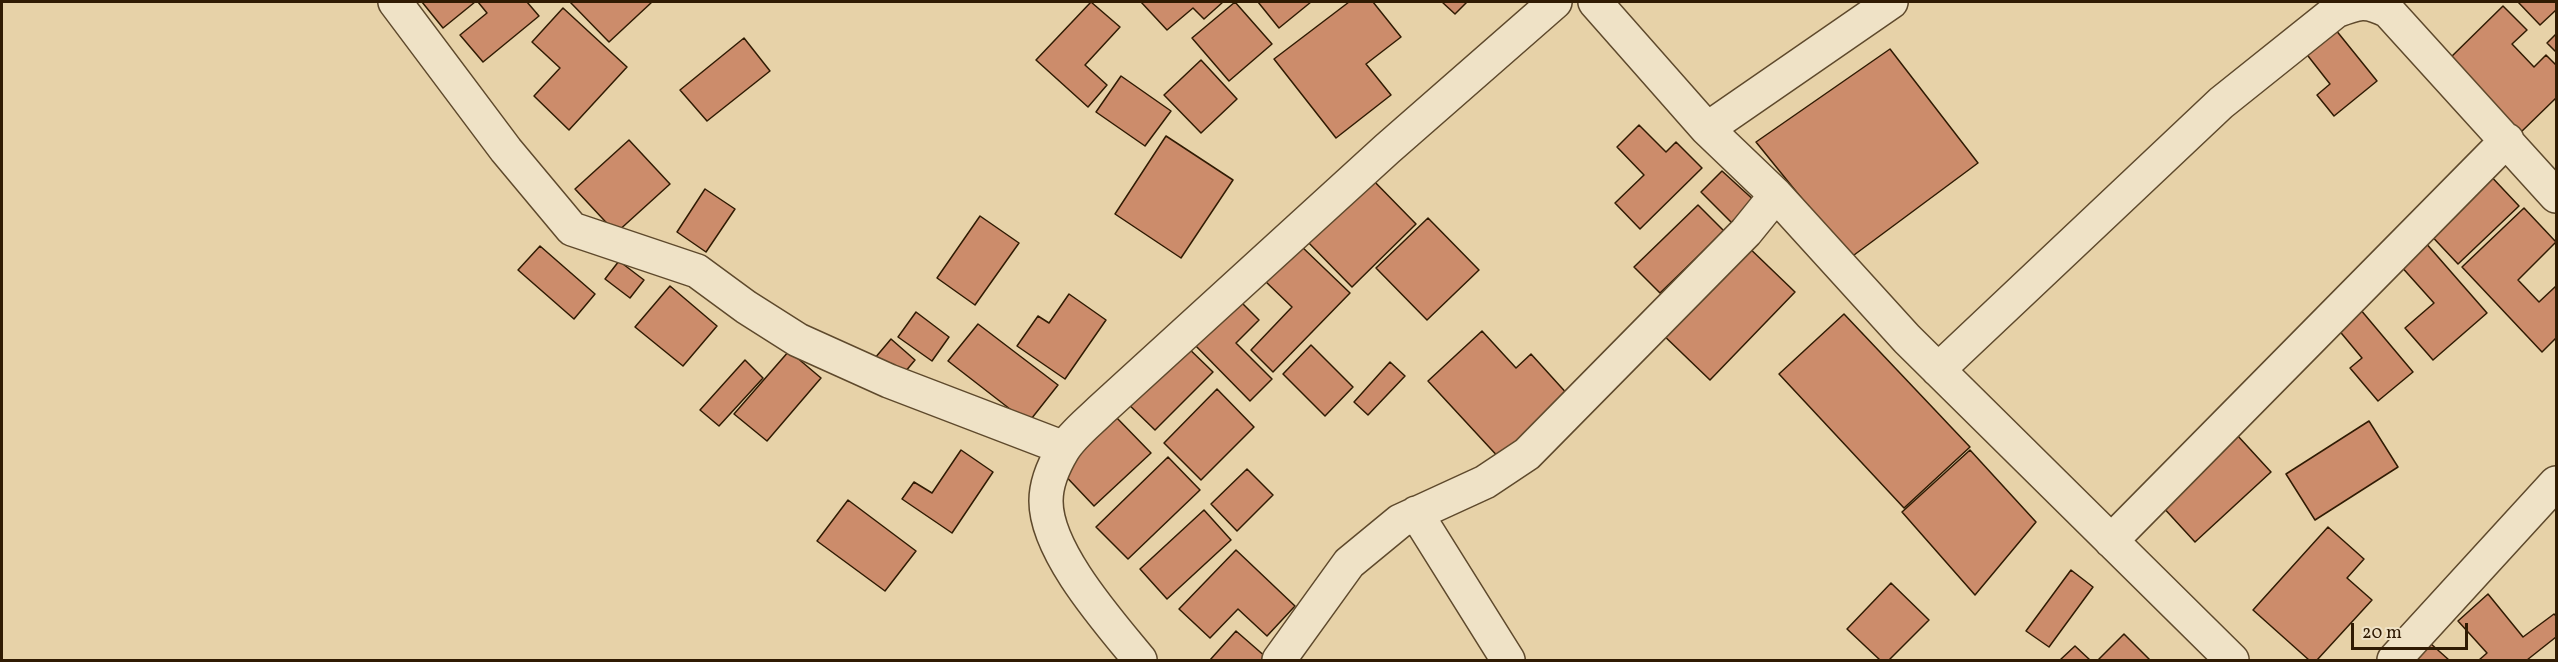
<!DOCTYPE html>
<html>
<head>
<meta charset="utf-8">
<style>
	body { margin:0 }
	#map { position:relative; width:2558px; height:662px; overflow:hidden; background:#e7d2a8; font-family:Vollkorn,serif }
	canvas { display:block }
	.frame { position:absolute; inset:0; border:3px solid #301b03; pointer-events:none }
	.scale { position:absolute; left:2351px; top:623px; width:117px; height:27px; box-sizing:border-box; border:3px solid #301b03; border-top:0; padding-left:8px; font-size:18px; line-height:21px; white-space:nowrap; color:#301b03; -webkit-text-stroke:4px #efe2c6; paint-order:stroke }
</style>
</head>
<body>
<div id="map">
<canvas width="2558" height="662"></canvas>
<div class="frame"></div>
<div class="scale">20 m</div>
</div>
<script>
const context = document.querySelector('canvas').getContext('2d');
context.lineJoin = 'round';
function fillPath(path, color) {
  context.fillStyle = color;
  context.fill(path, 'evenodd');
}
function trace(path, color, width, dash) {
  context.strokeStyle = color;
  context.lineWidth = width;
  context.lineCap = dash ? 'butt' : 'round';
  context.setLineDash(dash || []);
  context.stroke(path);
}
const building = new Path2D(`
	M422 2H475L443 28Z
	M478 2H527L539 16 483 62 460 35 487 13Z
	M570 2H652L609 42Z
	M1091 2 1120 27 1085 65 1107 85 1088 107 1036 60Z
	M1141 2H1223L1204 19 1193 8 1167 30Z
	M1235 2 1272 44 1229 81 1192 38Z
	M1258 2H1311L1279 28Z
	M1349 2H1373L1401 37 1366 64 1391 95 1336 138 1274 59Z
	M1442 2H1467L1455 14Z
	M2518 2H2556V10L2540 25Z
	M2503 6 2527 30 2512 44 2534 67 2546 55 2556 65V98L2519 134 2447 61Z
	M563 8 627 67 569 130 534 96 560 68 532 42Z
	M2331 24 2377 81 2334 116 2317 95 2330 84 2301 47Z
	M2556 34V52L2547 43Z
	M744 38 770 71 707 121 680 90Z
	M1890 49 1978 163 1850 258 1756 142Z
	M1201 60 1237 99 1201 133 1164 95Z
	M1121 76 1171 111 1145 146 1096 112Z
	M1639 125 1666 152 1676 142 1702 168 1640 229 1615 203 1644 175 1617 147Z
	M1166 136 1233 180 1181 258 1115 214Z
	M629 140 670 184 616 233 575 189Z
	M1722 171 1757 203 1735 226 1701 192Z
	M2486 171 2519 206 2458 264 2425 229Z
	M1367 174 1416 224 1352 287 1303 237Z
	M705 189 735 209 706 252 677 232Z
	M1698 205 1724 231 1660 293 1634 267Z
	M2524 208 2556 242 2518 280 2539 302 2556 286V338L2542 352 2462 267Z
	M980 216 1019 243 975 305 937 278Z
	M1428 218 1479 270 1427 320 1376 268Z
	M2424 241 2487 313 2433 360 2405 328 2434 303 2399 264Z
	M1743 242 1795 292 1710 380 1657 329Z
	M1300 245 1350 293 1273 372 1251 350 1292 307 1265 281Z
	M540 246 595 294 574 319 518 270Z
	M619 261 644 280 630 298 605 279Z
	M670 286 717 326 683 366 635 327Z
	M1069 294 1106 320 1065 379 1017 346 1038 316 1049 323Z
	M1234 295 1259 320 1236 343 1272 379 1250 401 1189 339Z
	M2360 309 2413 372 2378 401 2350 368 2362 358 2337 328Z
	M916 312 949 337 932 361 898 337Z
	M1844 314 1970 447 1904 508 1779 374Z
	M978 324 1058 385 1028 423 948 361Z
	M1482 331 1516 368 1531 354 1570 397 1502 461 1428 381Z
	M891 339 915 360 900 378 875 358Z
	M1181 341 1213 372 1155 430 1123 399Z
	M1311 345 1353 387 1325 416 1283 374Z
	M789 351 821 378 767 441 734 414Z
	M745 360 763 378 719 426 700 410Z
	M1390 362 1405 376 1368 415 1354 402Z
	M1217 389 1254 427 1201 480 1164 443Z
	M1114 415 1151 453 1094 506 1057 467Z
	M2369 421 2398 467 2315 520 2286 474Z
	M2237 435 2271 472 2195 542 2161 505Z
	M961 450 993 472 952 533 902 499 914 482 932 493Z
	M1970 450 2036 522 1975 595 1902 512Z
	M1168 457 1200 490 1128 559 1096 527Z
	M1247 469 1273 495 1237 531 1211 504Z
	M848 500 916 551 885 591 817 541Z
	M1204 510 1231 540 1167 599 1140 569Z
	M2328 527 2364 559 2347 578 2372 600 2317 660H2309L2253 610Z
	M1236 550 1295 606 1267 636 1238 609 1210 638 1179 609Z
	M2071 570 2093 587 2049 647 2026 631Z
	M1891 583 1929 620 1889 660H1880L1847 629Z
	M2488 594 2523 637 2554 614 2556 616V637L2527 660H2479L2487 653 2458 621Z
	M1236 631 1267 658 1265 660H1210Z
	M2124 634 2150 660H2098Z
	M2430 643 2449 660H2412Z
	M2075 646 2090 660H2060Z`);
const minor = new Path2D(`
	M395 2 506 150 572 229 697 271 746 307 798 340 889 381 1064 448
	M1595 2 1707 129 1776 195 1907 339 2232 660
	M1707 129 1891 2
	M1938 370 2221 103 2336 11C2359 2 2366 0 2388 11L2556 196
	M1416 513 1508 660
	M2111 541 2507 140
	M1140 660C1109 622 1046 552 1046 501 1046 483 1054 465 1063 450 1072 435 1089 422 1101 410L1387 149 1555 2
	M1279 660 1349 563 1400 521 1485 482 1527 454 1746 232 1776 195
	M2394 660 2556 483`);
fillPath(building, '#cc8c6b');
trace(building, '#301b03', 1.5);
trace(minor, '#5e492c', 36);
trace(minor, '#efe2c6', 33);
</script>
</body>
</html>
